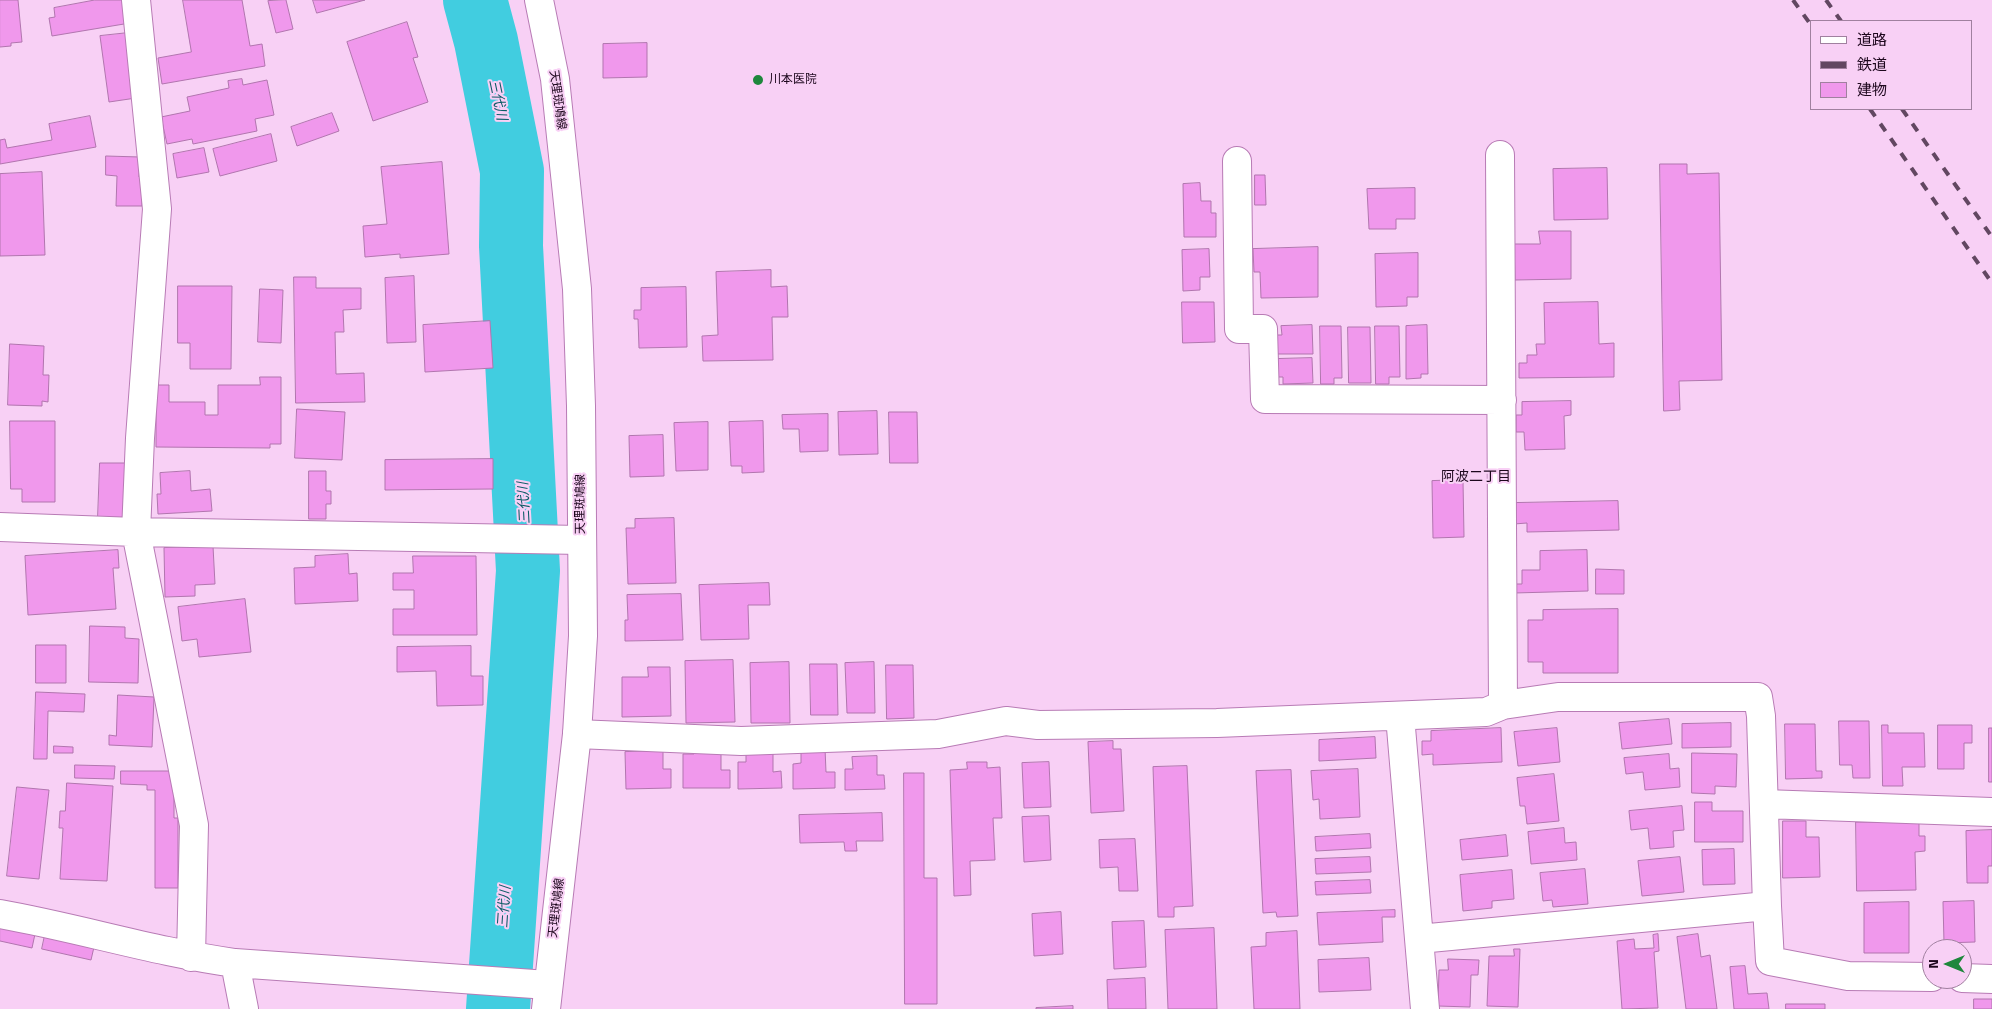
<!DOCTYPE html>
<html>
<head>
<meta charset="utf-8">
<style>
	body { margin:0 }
	#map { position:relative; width:1992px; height:1009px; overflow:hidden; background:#f8d0f5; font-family:"Titillium Web","Noto Sans JP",sans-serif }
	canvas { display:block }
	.legend { position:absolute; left:1810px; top:20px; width:162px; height:90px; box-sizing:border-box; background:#f8d0f5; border:1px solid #a0809f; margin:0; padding:6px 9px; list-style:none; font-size:15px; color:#1d071d }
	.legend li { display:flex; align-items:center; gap:10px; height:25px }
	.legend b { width:25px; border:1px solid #a0809f }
	.north { position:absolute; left:1922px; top:939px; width:50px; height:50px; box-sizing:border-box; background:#f8d0f5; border:1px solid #a0809f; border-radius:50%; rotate:270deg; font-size:14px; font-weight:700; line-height:20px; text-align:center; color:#1d071d }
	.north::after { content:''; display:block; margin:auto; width:18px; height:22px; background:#1e873c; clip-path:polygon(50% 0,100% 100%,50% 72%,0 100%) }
</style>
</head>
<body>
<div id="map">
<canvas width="1992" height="1009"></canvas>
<ul class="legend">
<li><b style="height:6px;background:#fff"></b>道路</li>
<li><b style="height:6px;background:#624761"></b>鉄道</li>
<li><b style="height:14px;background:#f098ec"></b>建物</li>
</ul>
<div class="north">N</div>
</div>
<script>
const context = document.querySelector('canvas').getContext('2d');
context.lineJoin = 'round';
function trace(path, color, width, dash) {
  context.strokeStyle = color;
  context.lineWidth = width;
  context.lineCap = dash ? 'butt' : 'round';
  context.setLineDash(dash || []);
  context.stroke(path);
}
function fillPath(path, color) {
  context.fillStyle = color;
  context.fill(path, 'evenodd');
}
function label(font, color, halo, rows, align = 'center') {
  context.font = font + ' "Titillium Web","Noto Sans JP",sans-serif';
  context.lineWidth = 4;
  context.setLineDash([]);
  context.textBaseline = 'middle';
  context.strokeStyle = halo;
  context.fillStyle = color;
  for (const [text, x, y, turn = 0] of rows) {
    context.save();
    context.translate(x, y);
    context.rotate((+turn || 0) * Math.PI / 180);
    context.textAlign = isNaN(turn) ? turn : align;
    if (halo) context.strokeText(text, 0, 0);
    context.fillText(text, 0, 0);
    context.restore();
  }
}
const river = new Path2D(`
	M475 0 486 41 512 171 511 246 528 571 498 1009`);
const building = new Path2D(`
	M0 0H18L22 42 11 43V46L0 47Z
	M95 0H126L130 23 52 36 49 18 55 17 54 8Z
	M183 0H242L250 46 262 44 265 66 162 84 158 58 191 52Z
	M286 0 293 29 276 33 268 1Z
	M313 0H365L317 13Z
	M407 22 418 57 413 58 428 102 373 121 347 42Z
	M128 33 136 98 109 102 100 36Z
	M647 43V77L603 78V44Z
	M242 79 243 85 267 80 274 115 255 119 257 131 193 144 192 139 167 144 161 117 190 111 187 97 229 88 228 81Z
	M332 113 339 131 297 146 291 127Z
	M90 116 96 147 0 164V140L5 139 7 148 52 140 49 124Z
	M271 134 277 161 220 176 213 149Z
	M204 148 209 172 177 178 173 154Z
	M106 156 140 157 139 177H143L142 206H116L117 176 106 175Z
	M442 162 449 254 400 258V254L365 257 363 226 387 224 381 167Z
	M1660 164H1687V174L1719 173 1722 380 1679 381 1680 410 1664 411Z
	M1607 168 1608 219 1554 220 1553 169Z
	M42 172 45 255 0 256V174Z
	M1255 175H1265L1266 205H1255Z
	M1200 183 1201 201H1211V213H1216V237H1184L1183 184Z
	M1415 188V219H1396V229H1369L1367 189Z
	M1539 231H1571V279L1515 280 1514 244H1540Z
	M1318 247V297L1261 298 1260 272H1254L1253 249Z
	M1209 249 1210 277H1200V290L1183 291 1182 250Z
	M1418 253V297H1407V306L1376 307 1375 254Z
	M771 270V287L787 286 788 317H772L773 360 703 361 702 336 718 335 716 272Z
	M414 276 416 342 387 343 385 278Z
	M294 277H316V288H361V309L343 310 344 332H335L336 374 364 373 365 402 296 403Z
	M178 286H232L231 369H190V343H178Z
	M686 287 687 347 639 348 638 319H634V310H641V288Z
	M260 289 283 290 281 343 258 342Z
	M1182 302H1214L1215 342 1183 343Z
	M1598 302 1599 344 1614 343V377L1519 378V363H1527V355H1537L1536 344H1545L1544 303Z
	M490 321 493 368 425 372 423 325Z
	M1312 325 1313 354H1276V335H1282L1281 326Z
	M1427 325 1428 374H1421V378L1406 379V326Z
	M1320 326H1341L1342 378H1334V384H1321Z
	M1375 326H1399L1400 377H1389V384H1376Z
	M1348 327H1370L1371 383H1349Z
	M10 344 44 346 43 375H49L48 402 42 401V406L8 405Z
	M1312 358 1313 383 1283 384V377H1276V359Z
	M260 377H281V444H270V448L156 447V385H169V402H205V415H218V385H260Z
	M1571 401V415L1564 416 1565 449 1525 450 1524 432H1516V415H1522V402Z
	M297 409 345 412 342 460 295 458Z
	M877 411 878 454 839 455 838 412Z
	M889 412H917L918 463H890Z
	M828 414V451L800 452 799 429H783L782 415Z
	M10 421H55V502H22V489H11Z
	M763 421 764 472 742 473V466H731L729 422Z
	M708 422V470L676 471 674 423Z
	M663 435 664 476 630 477 629 436Z
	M493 459V489L385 490V460Z
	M100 463H126L125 518 98 517Z
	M190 471 191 491 210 489 212 511 158 514 157 494H161L160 473Z
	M309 471H326V491H331V504H326V519H309Z
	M1463 480 1464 537 1433 538 1432 481Z
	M1618 501 1619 530 1527 532V523L1514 524V503Z
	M674 518 676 583 628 584 626 528H635V519Z
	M213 546 215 584 195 585V596L165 597 164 548Z
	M118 550 119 568H113L116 609 28 615 25 556Z
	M1587 550 1588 591 1514 593V584H1522V570H1540V551Z
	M348 554 349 574 357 573 358 601 295 604 294 568 315 567V556Z
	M413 556H476L477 635H393V609H414V590H393V573H413Z
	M1596 569 1624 570V594H1596Z
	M769 583 770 605H748L749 639 701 640 699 585Z
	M681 594 683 640 625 641V620H628L627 595Z
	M245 599 251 652 199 657 197 639 182 641 178 607Z
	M1618 609V673H1543V662H1528V620H1543V610Z
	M90 626 125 627V638L139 639 138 683 89 682Z
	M36 645H66V683H36Z
	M471 646V676H483V705L437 706 436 671 397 672V647Z
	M733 660 735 722 686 723 685 661Z
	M789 662 790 723H751L750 663Z
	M874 662 875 713H847L845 663Z
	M810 664H837L838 715H811Z
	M886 665H913L914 718 887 719Z
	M648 667H670L671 716 622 717V677H648Z
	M36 692 85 694 84 712 48 711 47 759H34Z
	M118 695 154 697 152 747 109 745V735L116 736Z
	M1669 719 1672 744 1622 749 1619 723Z
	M1839 721H1869L1870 778H1853L1852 765H1840Z
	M1731 723V747L1682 748V724Z
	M1785 724H1815L1816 771H1822V778L1786 779Z
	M1882 725H1888V733H1924L1925 767H1902L1903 786H1883Z
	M1938 725H1972V743H1964V769H1938Z
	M1501 728 1502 762 1433 765V754L1422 755V741H1431V731Z
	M1557 728 1560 762 1518 766 1514 732Z
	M1989 728H1992V782H1989Z
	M1375 737 1376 758 1319 761V740Z
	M1113 741V749H1121L1124 811 1091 813 1088 742Z
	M54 746 73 747V753H54Z
	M825 748 826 772H835V788L793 789V764L801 763V749Z
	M721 749V770H730V788H683V754H694V750Z
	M773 750V772L781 771 782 788 738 789V762H746V751Z
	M663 751V769H671V788L626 789 625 752Z
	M1692 753 1737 754 1736 787 1715 786V794L1692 793Z
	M1669 754 1670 769 1679 768 1680 787 1645 790 1643 772 1626 774 1624 758Z
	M877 756V775H884L885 789 845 790V769H853L852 757Z
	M967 762H987V768L1000 767 1002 818H993L995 860 970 861 971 895 954 896 950 770 967 769Z
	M1049 762 1051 807 1024 808 1022 763Z
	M75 765 115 766 114 779 75 778Z
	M1187 766 1193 906 1174 907V917H1158L1153 767Z
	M1358 769 1360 817 1320 819 1319 799 1313 800 1311 771Z
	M1291 770 1298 916 1277 917 1276 912 1263 913 1256 771Z
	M121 771H174V818H178V888H155V790H147V785L121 784Z
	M904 773H924V878H937V1004H905Z
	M1554 774 1559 821 1527 824 1525 806H1520L1517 778Z
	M67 783 113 786 107 881 60 879 63 828H59L60 811H65Z
	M17 787 49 790 39 879 7 876Z
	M1695 802H1712V811H1743V842H1695Z
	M1682 806 1684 830 1673 831 1674 847 1650 849 1648 828 1631 830 1629 811Z
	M882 813 883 841H856L857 851H845L844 842 800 843 799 815Z
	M1049 816 1051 860 1024 862 1022 817Z
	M1783 821H1806V837H1819L1820 877 1783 878Z
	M1856 822H1919V836H1925V851L1915 852 1916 890 1857 891Z
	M1564 828 1565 843 1576 842 1577 860 1531 864 1528 832Z
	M1992 830V866H1988V883H1967L1966 831Z
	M1370 834 1371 848 1316 851 1315 837Z
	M1506 835 1508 856 1462 860 1460 840Z
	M1135 839 1138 891H1119L1118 867 1100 868 1099 840Z
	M1734 849 1735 884 1703 885 1702 850Z
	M1370 857 1371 872 1316 874 1315 859Z
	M1680 857 1684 892 1642 896 1638 861Z
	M1585 869 1588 904 1553 907 1552 900 1543 901 1540 873Z
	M1512 870 1514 899 1492 901V908L1463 911 1460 875Z
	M1370 880 1371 893 1316 895 1315 882Z
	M1974 901 1975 942 1944 943 1943 902Z
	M1909 902V953H1864V903Z
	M1395 910V917H1382L1383 942 1319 945 1317 913Z
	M1061 912 1063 954 1034 956 1032 914Z
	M1144 921 1146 967 1114 969 1112 922Z
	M0 927 35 934 32 948 0 941Z
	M1214 928 1217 1009H1168L1165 930Z
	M1297 931 1300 1009H1254L1251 947 1266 946V933Z
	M1658 934 1659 951 1654 952 1658 1008 1622 1009 1617 941 1634 939 1635 949 1654 948 1653 935Z
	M1698 934 1701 957 1710 955 1717 1009H1686L1677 937Z
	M45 935 94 947 91 960 42 949Z
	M1514 949H1520L1518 1007 1487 1006 1489 956H1514Z
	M1369 958 1371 990 1319 992 1318 960Z
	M1448 959 1479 960 1478 975H1471L1470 1007 1438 1006 1439 970H1448Z
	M1745 966 1748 994 1767 993 1769 1009H1734L1730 967Z
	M1145 978 1146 1009H1108L1107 980Z
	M1974 999H1992V1009H1974Z
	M1786 1004H1825V1009H1786Z
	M1073 1006V1009H1036V1008Z`);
const street = new Path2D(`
	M136 0 157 209 140 438 136 532 194 825 191 957
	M1237 161 1239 329H1263L1265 399 1502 400
	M0 527 136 532 581 540
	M1503 705 1558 697H1758L1761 716 1767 906
	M1400 716 1425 1009
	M577 734 741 741 938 734 1006 721 1038 725 1217 723 1486 712 1503 705 1500 155
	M1764 804 1992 812
	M0 914C79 928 155 952 235 963L548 985
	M1419 939 1767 906 1770 961 1848 976 1932 977
	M235 963 244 1009
	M1962 978 1992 979`);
const secondary = new Path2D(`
	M539 0 555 79 577 289 581 406 583 636 577 734 546 1009`);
const rail = new Path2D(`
	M1793 0 1811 25
	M1826 0 1841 21
	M1870 109 1992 283
	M1902 109 1992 237`);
const markers = [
	[758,80,6,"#1e873c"]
];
const poiNames = [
	["川本医院",769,80]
];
const streetNames = [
	["天理斑鳩線",557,100,82],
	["天理斑鳩線",581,504,-90],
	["天理斑鳩線",557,908,-83]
];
const waterNames = [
	["三代川",497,100,78],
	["三代川",525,503,-93],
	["三代川",505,907,-86]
];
const neighbourhoodNames = [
	["阿波二丁目",1476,478]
];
trace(river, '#41cde0', 64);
fillPath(building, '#f098ec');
trace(building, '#b175ae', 1);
trace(street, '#b87bb5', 30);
trace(secondary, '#b87bb5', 30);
trace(street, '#fff', 28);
trace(secondary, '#fff', 28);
trace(rail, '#624761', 4, [9, 9]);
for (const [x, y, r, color] of markers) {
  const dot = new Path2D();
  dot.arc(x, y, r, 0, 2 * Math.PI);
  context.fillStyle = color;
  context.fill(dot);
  trace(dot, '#f8d0f5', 2);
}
label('12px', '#1d071d', '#f8d0f5', poiNames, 'left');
label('12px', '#1d071d', '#f8d0f5', streetNames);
label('italic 14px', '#0c5c66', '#f8d0f5', waterNames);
label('14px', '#1d071d', '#f8d0f5', neighbourhoodNames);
</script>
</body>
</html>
